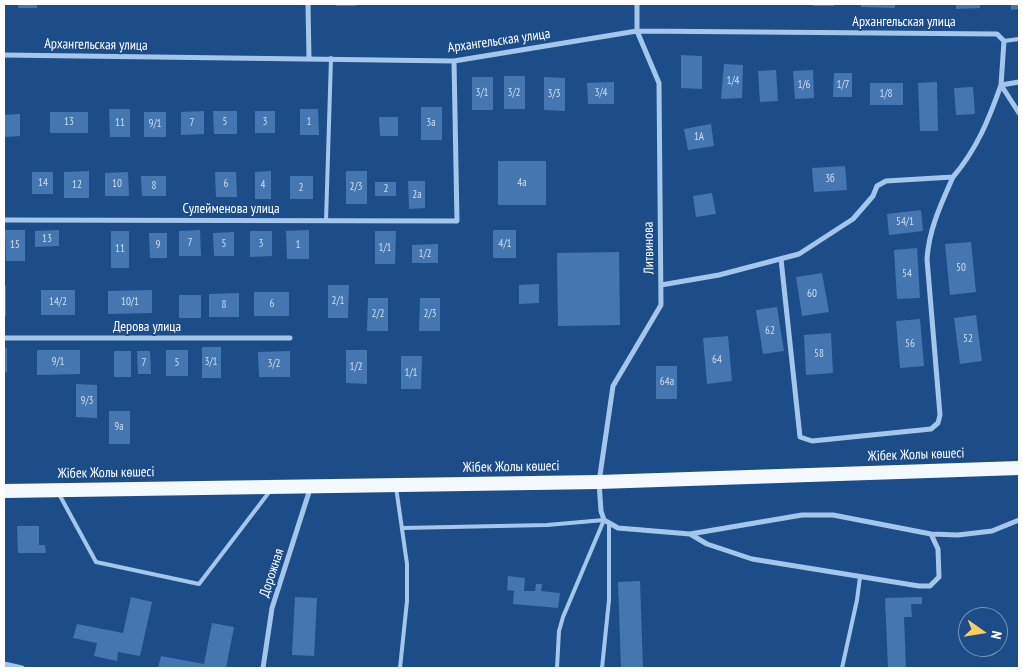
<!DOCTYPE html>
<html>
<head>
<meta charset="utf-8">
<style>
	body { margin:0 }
	#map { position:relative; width:1023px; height:672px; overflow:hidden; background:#1c4d89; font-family:"PT Sans Narrow",sans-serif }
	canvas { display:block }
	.frame { position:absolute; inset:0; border:5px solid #fff; pointer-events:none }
	.north { position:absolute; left:958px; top:607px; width:50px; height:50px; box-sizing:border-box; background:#1c4d89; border:1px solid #7794b8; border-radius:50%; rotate:103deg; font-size:14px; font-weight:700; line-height:20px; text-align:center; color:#fff }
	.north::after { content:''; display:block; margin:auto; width:18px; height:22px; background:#fdcd62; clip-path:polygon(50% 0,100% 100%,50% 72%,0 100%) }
</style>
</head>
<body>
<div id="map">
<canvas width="1023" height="672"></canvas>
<div class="frame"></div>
<div class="north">N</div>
</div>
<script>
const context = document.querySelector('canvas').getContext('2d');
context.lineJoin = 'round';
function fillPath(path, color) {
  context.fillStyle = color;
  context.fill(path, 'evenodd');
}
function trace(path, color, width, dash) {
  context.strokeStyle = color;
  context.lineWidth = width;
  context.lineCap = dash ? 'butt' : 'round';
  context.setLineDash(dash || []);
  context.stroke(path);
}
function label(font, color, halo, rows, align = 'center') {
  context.font = font + ' "PT Sans Narrow",sans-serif';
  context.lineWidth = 4;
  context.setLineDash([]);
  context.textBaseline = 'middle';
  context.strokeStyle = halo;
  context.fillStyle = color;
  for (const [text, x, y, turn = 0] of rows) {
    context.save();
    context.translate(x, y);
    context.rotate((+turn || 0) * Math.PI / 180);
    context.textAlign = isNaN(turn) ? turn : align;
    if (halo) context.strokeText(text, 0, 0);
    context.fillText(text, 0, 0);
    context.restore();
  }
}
const building = new Path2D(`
	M18 4H37V8H18Z
	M336 4H356V6H336Z
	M813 4H834V6H813Z
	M861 4H895V8L861 7Z
	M956 4H980V8L956 9Z
	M1011 4H1019V9L1011 10Z
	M681 55 702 56V89L681 88Z
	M724 64 743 65 742 98 721 99Z
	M776 70 778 101 760 102 758 71Z
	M813 70 814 98 795 99 793 71Z
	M834 73H852V97H833Z
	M504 76H525V109H504Z
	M472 77H493V110H472Z
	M544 77 565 78V111L544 110Z
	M614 82V104H588L587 83Z
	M937 82 938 131H920L918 83Z
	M870 83H903V105H870Z
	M973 87 975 114 956 115 954 88Z
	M421 107H442V140H421Z
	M109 109H130V137H110Z
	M300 109H318L319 135H300Z
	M204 111V134L181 135V112Z
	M213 111H237V134H214Z
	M255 111H275V133H255Z
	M50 112H88V133H50Z
	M144 112H166V137H144Z
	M20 114V136L4 137V115Z
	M379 117H398V136H380Z
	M711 124 714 146 688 150 684 129Z
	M498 161H546V205H498Z
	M845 166 847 190 814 192 812 168Z
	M89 171V198H64V172Z
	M271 171V199H255V172Z
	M346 171H367V204H346Z
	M32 172H53V194H32Z
	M128 172 129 196H105V173Z
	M215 172H236L237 197H216Z
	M141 176H166V196H142Z
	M290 176H313V199H290Z
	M408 181H425V208L409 209Z
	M375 182H396V196H375Z
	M712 193 716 214 696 217 693 196Z
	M921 210 923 231 889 235 887 214Z
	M5 230H25V261H6Z
	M59 230V246L35 247V231Z
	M200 230 201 256H179V231Z
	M309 230V259H287L286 231Z
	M493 230H516V258H493Z
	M111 231H129V268H111Z
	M250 231H272V256L250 257Z
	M375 231H396L395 264H375Z
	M234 232V256H214L213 233Z
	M149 233H167V258H150Z
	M971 242 976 292 950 295 945 244Z
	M438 244V263H412V245Z
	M917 248 920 298 897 299 894 250Z
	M619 252 620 325 558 326 557 253Z
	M822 273 829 312 802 316 796 277Z
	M539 284V303L519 304V285Z
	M328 285H349L348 318H328Z
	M4 286H6V316H4Z
	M41 290H75V315H41Z
	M152 290V313L108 314V291Z
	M254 292H289V316H254Z
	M239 293V317H209V294Z
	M179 295H201V318H179Z
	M368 298H388V331H367Z
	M420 298H440V331H419Z
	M777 307 784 351 763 354 756 310Z
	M976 315 982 361 960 364 954 318Z
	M920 319 924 366 900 368 896 321Z
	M831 333 833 373 806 375 804 335Z
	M728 336 732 381 707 384 703 338Z
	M202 347H221V378H202Z
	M4 348H7V372H4Z
	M37 350H80V374L37 375Z
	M166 350H188V376H166Z
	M346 350H367V384L346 383Z
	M114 351H131V377H114Z
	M137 351H150L151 374H138Z
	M290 351V377H259L258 352Z
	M401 356H422L421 389H401Z
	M656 366H677V399H656Z
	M76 384 97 385V418L76 417Z
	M109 411H130V444H109Z
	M17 526H39V545H45L46 553H18Z
	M508 576 525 578 524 591H535L536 584H542L541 591 560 593 558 608 513 604 514 591 507 590Z
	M640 581 643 668H621L618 582Z
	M131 597 152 602 140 656 118 652 117 661 94 656 97 643 73 638 77 624 123 633Z
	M295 597 317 598 314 656 292 655Z
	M922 597V604H911L912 617H904L906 668H888L885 598Z
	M212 623 234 627 226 668H158L161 656 204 664Z`);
const service = new Path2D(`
	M1004 41 1019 39
	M326 221 331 58
	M396 487 407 564V601L400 668
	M59 494 96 562 199 584 270 491
	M402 528 547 525 604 520 563 617 559 631 557 668
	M602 668 609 600V524
	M842 668 857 600 860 577`);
const minor = new Path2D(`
	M308 4 309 58
	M637 4V31L659 83 661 305 613 386 599 482 601 511 604 520 618 528 690 534 802 515H833L931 534 958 535 992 531 1019 520
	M4 55 454 61 637 31 997 34 1004 41 1001 85 1019 113
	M4 220 457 221 454 61
	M781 259 800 437 812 441 931 429 938 423 940 415 927 259C929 229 941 204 953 177
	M661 285 719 275 799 254 853 219 873 196 877 186 886 181 953 177C977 149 989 119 1001 85L1019 82
	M4 338H290
	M690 534 707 544 752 559 919 586H930L939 577 938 549 931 534
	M4 664 22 668
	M263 668 272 608 310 489`);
const trunk = new Path2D(`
	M4 491 599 482 1019 468`);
const numberNames = [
	["1/4",733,81],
	["1/6",804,85],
	["1/7",843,85],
	["3/1",482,93],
	["3/2",514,93],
	["3/4",601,93],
	["3/3",554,94],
	["1/8",886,94],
	["13",69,122],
	["5",225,122],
	["3",265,122],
	["1",309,122],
	["11",120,123],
	["7",192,123],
	["3а",431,123],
	["9/1",155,124],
	["1А",699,137],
	["3б",830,179],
	["14",43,183],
	["4а",522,183],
	["10",117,184],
	["6",226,184],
	["12",77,185],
	["4",263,185],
	["8",154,186],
	["2/3",356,187],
	["2",301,188],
	["2",386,189],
	["2а",417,195],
	["54/1",905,222],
	["13",47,239],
	["7",190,243],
	["5",224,244],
	["3",261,244],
	["4/1",505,244],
	["15",15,245],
	["9",158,245],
	["1",298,245],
	["1/1",385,248],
	["11",120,249],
	["1/2",425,254],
	["50",961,268],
	["54",907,274],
	["60",812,294],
	["2/1",338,301],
	["14/2",58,302],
	["10/1",130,302],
	["6",272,304],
	["8",224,305],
	["2/2",378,314],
	["2/3",430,314],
	["62",770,331],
	["52",968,339],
	["56",910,344],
	["58",819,354],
	["64",717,360],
	["9/1",58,362],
	["3/1",211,362],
	["7",144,363],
	["5",177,363],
	["3/2",274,364],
	["1/2",356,367],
	["1/1",411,373],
	["64а",667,382],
	["9/3",87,401],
	["9а",119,427]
];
const streetNames = [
	["Архангельская улица",904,22],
	["Архангельская улица",499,41,-8],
	["Архангельская улица",96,45,1],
	["Сулейменова улица",231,209],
	["Литвинова",649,248,-91],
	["Дерова улица",147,327],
	["Жібек Жолы көшесі",916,455,-2],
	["Жібек Жолы көшесі",511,467,-1],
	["Жібек Жолы көшесі",106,473,-1],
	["Дорожная",272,573,-72]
];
fillPath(building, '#4477b2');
trace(service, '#a5c6ec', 4);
trace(minor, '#a5c6ec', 5);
trace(trunk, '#f4f9ff', 14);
label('11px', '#d0ddec', null, numberNames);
label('14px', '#fff', '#1c4d89', streetNames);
</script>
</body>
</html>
